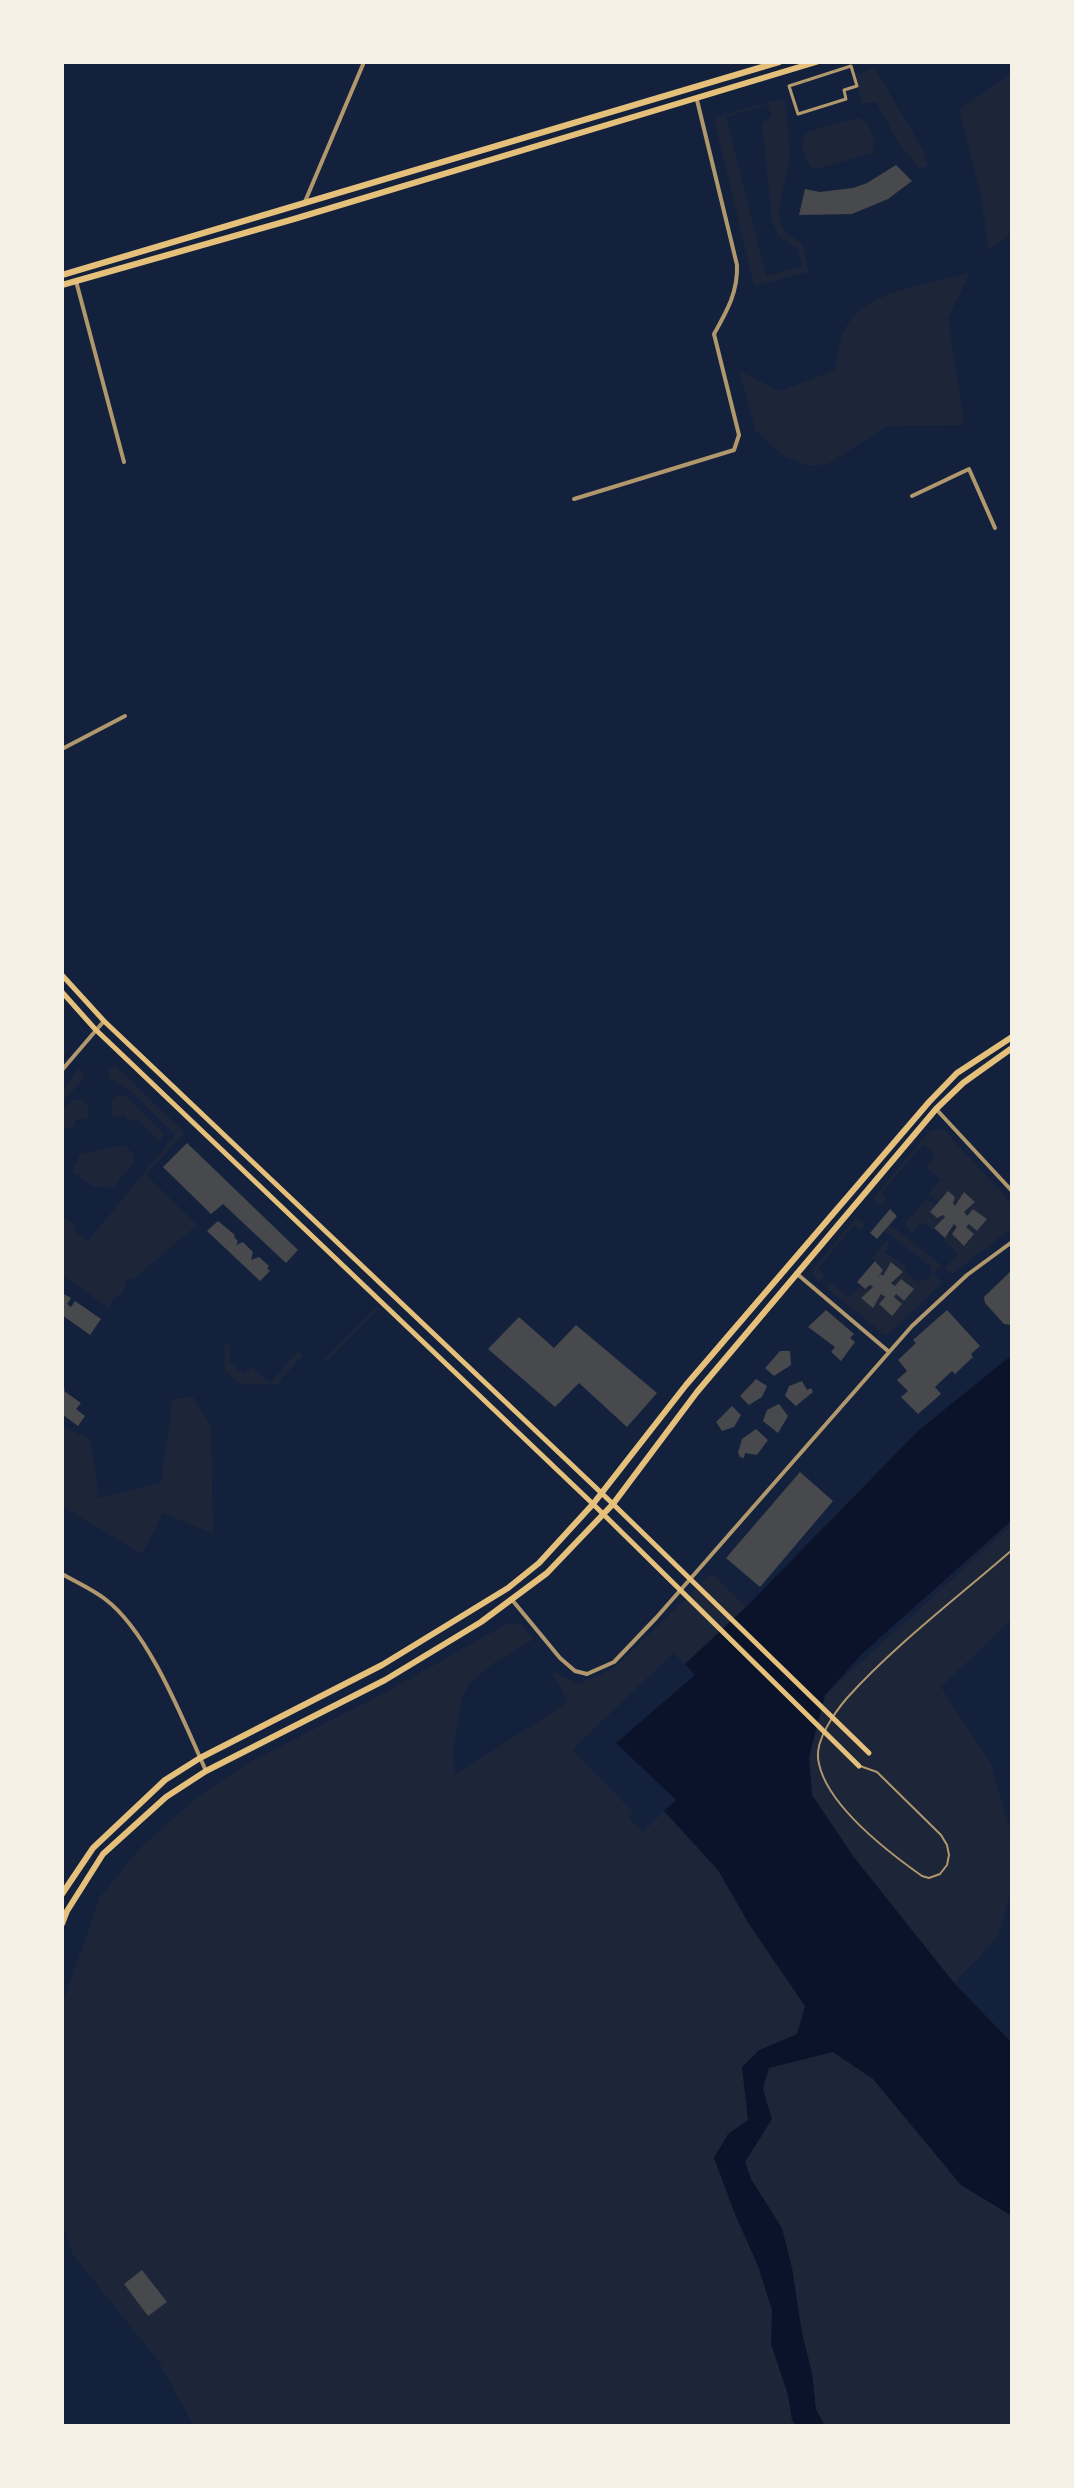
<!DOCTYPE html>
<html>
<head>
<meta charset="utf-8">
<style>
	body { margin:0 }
	#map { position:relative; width:1074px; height:2488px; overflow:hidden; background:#14213d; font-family:Raleway,sans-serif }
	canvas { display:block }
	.frame { position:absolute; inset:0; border:64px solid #f6f1e7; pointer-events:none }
</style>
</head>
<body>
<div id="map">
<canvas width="1074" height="2488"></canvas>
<div class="frame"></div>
</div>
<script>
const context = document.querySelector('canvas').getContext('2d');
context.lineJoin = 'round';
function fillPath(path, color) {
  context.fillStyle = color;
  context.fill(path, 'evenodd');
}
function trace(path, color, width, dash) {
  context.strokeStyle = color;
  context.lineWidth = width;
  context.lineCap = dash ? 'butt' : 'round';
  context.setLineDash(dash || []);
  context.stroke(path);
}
const green = new Path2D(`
	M874 67 922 148 928 165 920 169 898 142 876 102 863 104 854 77Z
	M1012 73V232L989 250 980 190 959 110Z
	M779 99 785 102C788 122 789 140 789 159 788 179 773 209 782 228 786 235 796 239 802 243L808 272 754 286 714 118ZM768 104 772 116 762 123 772 220 778 236 798 249 802 266 766 276 726 117Z
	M857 118C871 120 877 142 872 153L817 169 811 168C804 158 798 139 809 131Z
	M970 273 948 318 964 425 887 426 828 464 810 466 785 457 756 431 739 371 780 391 835 370C838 354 839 337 849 322 870 290 935 283 970 273Z
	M115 1065 185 1133 146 1175 197 1225 136 1277 126 1280 122 1294 112 1299 110 1309 62 1275V1216L77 1227 74 1231 88 1241 175 1135 129 1090 110 1079 108 1070Z
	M78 1069 82 1070 84 1079 62 1102V1091Z
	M119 1095 126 1096 164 1133 160 1142 138 1120 127 1121 126 1116 112 1117V1100Z
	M74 1100H83L88 1106V1119L75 1120V1126L62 1129V1110Z
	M931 1130H944L1012 1204V1228L952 1274 941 1266 934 1274 942 1283 889 1334 884 1335 826 1287 830 1282 849 1298 859 1287 863 1290 870 1285 873 1287 862 1298 873 1308 881 1294 885 1297 879 1304 892 1316 901 1304 894 1297 896 1294 904 1301 914 1289 901 1279 895 1286 891 1283 903 1272 892 1262 883 1276 880 1273 882 1267 872 1258 886 1241 890 1244 884 1252 907 1267 904 1271 918 1283 923 1278 927 1281 933 1273 930 1270 931 1267 884 1231 890 1224 945 1268 958 1253 943 1240 953 1229 954 1224 957 1227 955 1238 964 1246 974 1234 966 1227 969 1224 977 1231 987 1219 973 1209 967 1216 964 1212 975 1202 964 1192 955 1206 953 1203 955 1197 948 1191 938 1203 928 1194 940 1179 926 1167 935 1155 923 1144 881 1193 887 1200 884 1204 879 1205 873 1198Z
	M125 1145 134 1155V1162L113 1188 93 1186 72 1172 80 1154Z
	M927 1199 936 1205 930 1213 937 1218 943 1215 945 1217 932 1230 922 1222 912 1233 905 1226 906 1222Z
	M856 1218 863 1222 864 1228 861 1230 854 1225 818 1268 824 1275 819 1282 814 1276 813 1269Z
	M378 1306V1309L327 1361 325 1359Z
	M228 1343 231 1347 229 1361 243 1374 251 1367 270 1383 298 1351 303 1356 279 1381 281 1384 242 1385 225 1371 224 1344Z
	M193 1397 211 1426 213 1534 163 1513 142 1554 62 1506V1426L90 1439 99 1498 161 1483 173 1399Z
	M1012 1525V1619L941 1687 991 1765 1009 1827 1012 1856V1887L998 1937 954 1983 853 1856 812 1795 809 1757 825 1695Z
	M712 1573 746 1607 685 1664 673 1653 572 1750 634 1813 629 1818 643 1832 664 1811 718 1870 749 1924 805 2006 833 2052 873 2079 961 2185 1012 2216V2426H194L157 2359 73 2255 62 2222V2005L100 1897 140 1848 200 1795 250 1762 390 1690 508 1623 521 1624 534 1639 495 1662 469 1684 462 1698 453 1751 455 1775 568 1702 551 1671 579 1684 614 1668Z`);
const water = new Path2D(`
	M1012 1355V1520L862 1654 825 1695 809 1757 812 1795 853 1856 954 1983 1012 2043V2216L961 2185 873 2079 833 2052 769 2068 763 2089 772 2119 745 2162 751 2179 782 2228 792 2268 802 2333 812 2373 816 2409 825 2426H796L792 2420 788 2395 771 2344 772 2310 758 2266 735 2214 714 2158 728 2134 748 2120 742 2067 759 2050 797 2034 805 2006 749 1924 718 1870 664 1811 676 1800 616 1743 695 1675 685 1664 746 1607 919 1430Z`);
const building = new Path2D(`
	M896 165 912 181 888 199 852 214 799 215 805 189 820 192 853 188 867 183Z
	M187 1143 298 1250 286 1263 223 1204 211 1214 163 1167Z
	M948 1191 955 1197 953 1203 955 1206 964 1192 975 1202 964 1212 967 1216 973 1209 987 1219 977 1231 969 1224 966 1227 974 1234 964 1246 952 1234 957 1227 954 1224 945 1238 934 1228 945 1217 943 1215 937 1218 930 1212Z
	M890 1209 897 1216 877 1239 870 1233Z
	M218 1221 235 1235 234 1237 238 1241 236 1245 243 1242 253 1252 251 1260 259 1257 269 1266 267 1268 270 1271 260 1281 207 1231Z
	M875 1261 883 1270 878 1277 881 1274 883 1276 891 1262 903 1272 891 1283 895 1286 901 1279 914 1289 904 1301 896 1294 894 1297 902 1304 892 1316 879 1304 885 1297 881 1294 873 1308 861 1298 873 1287 870 1285 865 1289 857 1282Z
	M1012 1270V1325L1004 1324 985 1303 984 1297Z
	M62 1293 71 1298 67 1304 71 1307 75 1301 101 1319 90 1335 62 1315Z
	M826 1310 854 1334 850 1338 855 1342 841 1361 831 1352 835 1347 808 1327Z
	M947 1310 980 1346 971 1354 973 1357 955 1374 952 1371 935 1387 941 1394 918 1414 901 1397 908 1391 897 1380 907 1371 898 1360 916 1343 913 1340Z
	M519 1317 554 1348 576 1325 657 1393 627 1427 579 1383 555 1407 488 1349Z
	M780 1351H790L791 1365 774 1376 765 1368Z
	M756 1379 767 1386 762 1397 749 1405 740 1396Z
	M802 1381 807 1390 811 1388 813 1392 796 1406 785 1396 789 1386Z
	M62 1386 65 1389 64 1391 81 1403 76 1409 85 1416 78 1426 62 1414Z
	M779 1404 788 1416 778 1433 763 1421 767 1410Z
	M732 1406 741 1415 734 1427 722 1431 716 1422Z
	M756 1429 768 1440 757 1455 745 1453 744 1458 740 1457 738 1453 742 1439Z
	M800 1472 833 1501 760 1587 726 1558Z
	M142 2270 167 2302 148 2316 124 2284Z`);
const service = new Path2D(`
	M860 1766 877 1772 941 1835 947 1845 949 1855 947 1865 940 1874 929 1878 922 1876C888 1852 823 1803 818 1758 816 1739 835 1712 847 1698 896 1644 957 1598 1012 1550`);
const pedestrian = new Path2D(`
	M851 66 857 86 844 90 846 99 798 114 789 86Z`);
const minor = new Path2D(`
	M304 204 364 62
	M76 281 124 462
	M912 496 969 469 995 528
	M574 499 734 450 739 435 714 334C727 311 738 292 737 265L697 100
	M62 749 125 716
	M62 1070 104 1021
	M936 1109 1012 1191
	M796 1273 888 1351
	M62 1574C76 1582 92 1589 105 1599 149 1632 183 1720 206 1771
	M513 1601 560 1658 575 1671 587 1674 614 1662 656 1618 912 1326 967 1275 1012 1242`);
const secondary = new Path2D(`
	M62 975 104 1021 613 1504 869 1753
	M62 992 95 1029 593 1504 859 1766`);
const primary = new Path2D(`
	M62 275 779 62
	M62 285 294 219 816 62
	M62 1894 93 1848 165 1780 200 1758 382 1665 508 1588 539 1563 593 1504 686 1385 929 1102 957 1073 1012 1037
	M62 1924 67 1911 103 1854 166 1797 206 1771 385 1680 481 1622 547 1573 613 1504 697 1392 936 1109 963 1083 1012 1048`);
fillPath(green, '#1d2539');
fillPath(water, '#0b132b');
fillPath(building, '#48494c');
trace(service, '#b1986c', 2);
trace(pedestrian, '#b1986c', 3);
trace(minor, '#b1986c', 4);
trace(secondary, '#e5c07b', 5);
trace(primary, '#e5c07b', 6);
</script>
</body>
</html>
